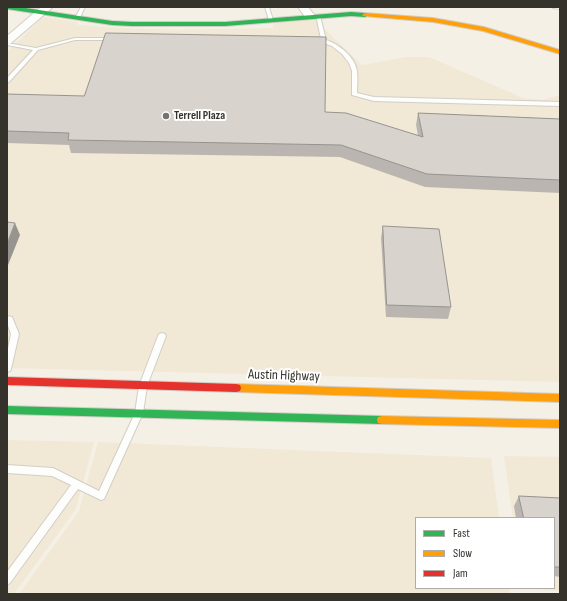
<!DOCTYPE html>
<html>
<head>
<meta charset="utf-8">
<style>
	body { margin:0 }
	#map { position:relative; width:567px; height:601px; overflow:hidden; background:#f4f0e6; font-family:"Sofia Sans Condensed",sans-serif }
	canvas { display:block }
	.frame { position:absolute; inset:0; border:8px solid #35322b; pointer-events:none }
	.legend { position:absolute; left:415px; top:517px; width:140px; height:72px; box-sizing:border-box; background:#fff; border:1px solid #aeadaa; margin:0; padding:5px 7px; list-style:none; font-size:12px; color:#35322b }
	.legend li { display:flex; align-items:center; gap:8px; height:20px }
	.legend b { width:20px; border:1px solid #aeadaa }
</style>
</head>
<body>
<div id="map">
<canvas width="567" height="601"></canvas>
<div class="frame"></div>
<ul class="legend">
<li><b style="height:5px;background:#30b455"></b>Fast</li>
<li><b style="height:5px;background:#ff9f0a"></b>Slow</li>
<li><b style="height:5px;background:#e5322d"></b>Jam</li>
</ul>
</div>
<script>
const context = document.querySelector('canvas').getContext('2d');
context.lineJoin = 'round';
function fillPath(path, color) {
  context.fillStyle = color;
  context.fill(path, 'evenodd');
}
function trace(path, color, width, dash) {
  context.strokeStyle = color;
  context.lineWidth = width;
  context.lineCap = dash ? 'butt' : 'round';
  context.setLineDash(dash || []);
  context.stroke(path);
}
function label(font, color, halo, rows, align = 'center') {
  context.font = font + ' "Sofia Sans Condensed",sans-serif';
  context.lineWidth = 4;
  context.setLineDash([]);
  context.textBaseline = 'middle';
  context.strokeStyle = halo;
  context.fillStyle = color;
  for (const [text, x, y, turn = 0] of rows) {
    context.save();
    context.translate(x, y);
    context.rotate((+turn || 0) * Math.PI / 180);
    context.textAlign = isNaN(turn) ? turn : align;
    if (halo) context.strokeText(text, 0, 0);
    context.fillText(text, 0, 0);
    context.restore();
  }
}
const built = new Path2D(`
	M43 17 77 22 78 25 118 28 178 30 273 28 274 22 315 20 362 65 406 57H429L523 98 543 100 560 95V382L7 368V52Z
	M7 440 94 442 76 509 14 594H7Z
	M98 442 491 458 499 518H416V588H509L510 594H19L79 511Z
	M504 456 560 457V591L523 588H554V518H513Z`);
const lane = new Path2D(`
	M81 7H85L79 19H75V18Z
	M265 7H269L273 20V21L269 20Z
	M553 7H560V9L553 8Z
	M316 15 320 16 326 40C339 44 355 57 357 71 358 78 357 86 357 93L374 97 560 102V106L374 101 352 95V71L349 63 342 54 332 46 316 40 318 39H321Z
	M75 38H112L114 39 112 40H75L38 50 9 82 7 83V78L33 50 7 45V43L36 48Z
	M7 316 12 317 19 334 11 369 10 371 7 372V353L11 334 7 323Z
	M162 333 165 334 166 336 147 386 143 413 104 499 101 500 78 489 10 583 7 585V572L71 485 52 476 7 473V465L53 468 99 491 135 413 139 386 158 336 159 334Z`);
const street = new Path2D(`
	M41 7H53L11 43 7 44V36Z
	M298 7H308L315 16 310 19 306 18Z`);
const fast = new Path2D(`
	M7 7H19L112 21 132 22H225L351 12 365 13 368 15 365 17 351 16 225 26H132L112 25 7 9Z
	M7 406 382 416 386 417 387 420 386 423 382 424 7 414Z`);
const slow = new Path2D(`
	M365 13 433 18 484 27 560 50V54L483 31 433 22 363 16 362 15Z
	M236 384 560 394V402L236 392 232 391 231 388 232 385Z
	M382 416 560 420V428L382 424 378 423 377 420 378 417Z`);
const jam = new Path2D(`
	M7 377 236 384 240 385 241 388 240 391 236 392 7 385Z`);
const wall = new Path2D(`
	M7 94 325 112 418 135 416 125 418 113 560 119V193L425 187 340 157 71 153 69 145 7 143Z
	M383 226 451 307 448 319 386 317 381 238Z
	M519 496 560 498V577L554 576V518H516L514 506Z`);
const shadedWall = new Path2D(`
	M15 223 20 235 8 265 7 262V244Z`);
const building = new Path2D(`
	M106 33 326 37 325 112 346 113 423 137 418 113 560 119V180L427 174 341 145 68 140 69 133 7 131V94L84 96Z
	M7 222 15 223 7 244Z
	M383 226 439 229 451 307 387 305Z
	M519 496 560 498V567H554V518H524Z`);
const markers = [
	[166,116,4,"#78746c"]
];
const farPoinames = [
	["Terrell Plaza",174,116]
];
const streetNames = [
	["Austin Highway",284,376,2]
];
fillPath(built, '#f1e9d6');
trace(lane, '#d2cec7', 2);
trace(street, '#d2cec7', 2);
trace(fast, '#d2cec7', 2);
trace(slow, '#d2cec7', 2);
trace(jam, '#d2cec7', 2);
fillPath(lane, '#fdfdfb');
fillPath(street, '#fdfdfb');
fillPath(fast, '#30b455');
fillPath(slow, '#ff9f0a');
fillPath(jam, '#e5322d');
fillPath(wall, '#bab5b0');
fillPath(shadedWall, '#979490');
fillPath(building, '#d8d3cd');
trace(building, '#979490', 1);
for (const [x, y, r, color] of markers) {
  const dot = new Path2D();
  dot.arc(x, y, r, 0, 2 * Math.PI);
  context.fillStyle = color;
  context.fill(dot);
  trace(dot, '#fff', 1.5);
}
label('bold 12px', '#35322b', '#fff', farPoinames, 'left');
label('14px', '#35322b', '#fff', streetNames);
</script>
</body>
</html>
